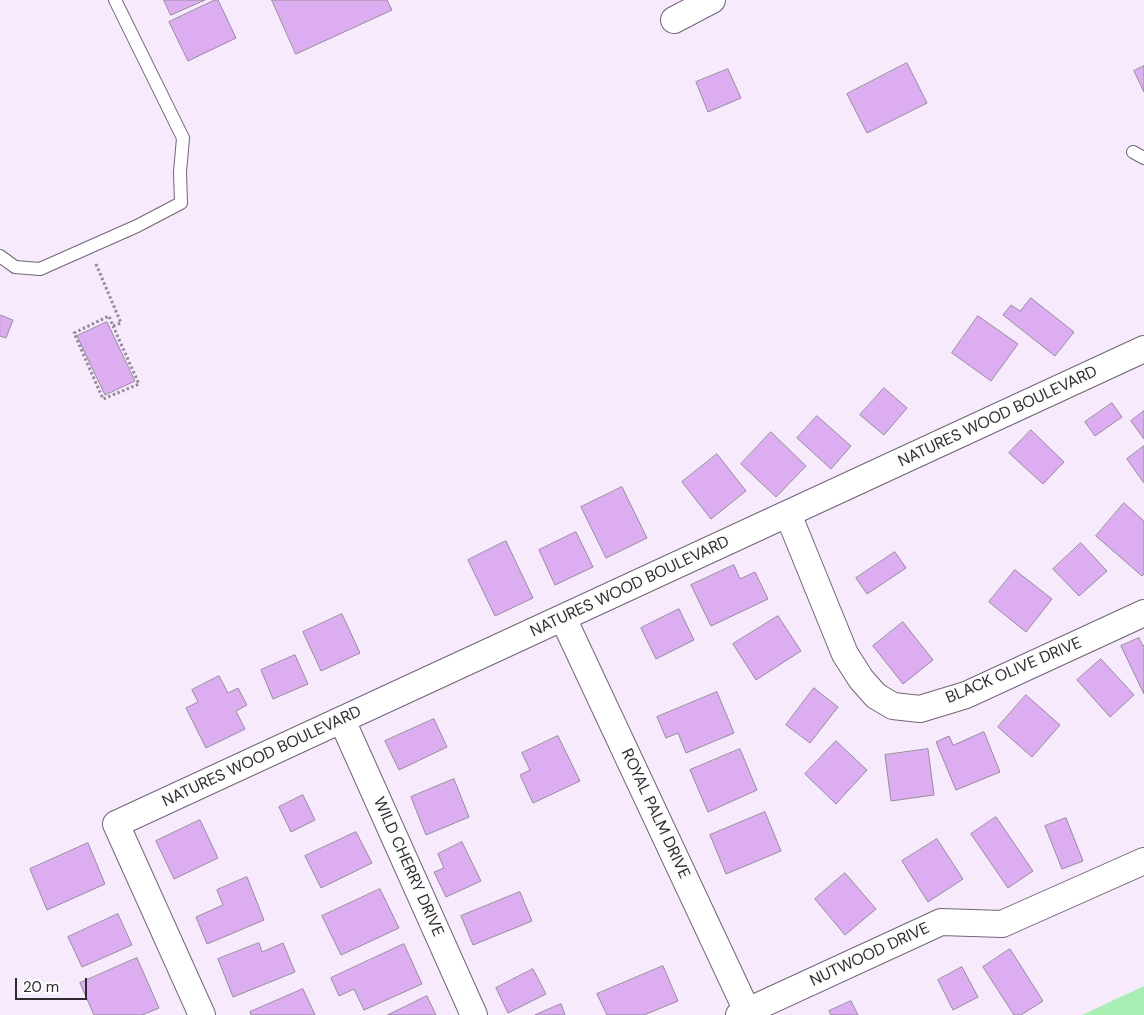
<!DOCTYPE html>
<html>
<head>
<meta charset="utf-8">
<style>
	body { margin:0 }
	#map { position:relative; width:1144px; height:1015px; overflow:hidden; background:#f7eafd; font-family:"DM Sans",sans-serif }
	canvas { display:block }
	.scale { position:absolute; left:15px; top:978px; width:72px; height:22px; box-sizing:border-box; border:2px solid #302b32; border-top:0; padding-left:6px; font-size:15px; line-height:18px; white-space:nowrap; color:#302b32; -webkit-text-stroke:4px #fcfcfc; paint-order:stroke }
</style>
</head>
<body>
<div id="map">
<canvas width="1144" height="1015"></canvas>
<div class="scale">20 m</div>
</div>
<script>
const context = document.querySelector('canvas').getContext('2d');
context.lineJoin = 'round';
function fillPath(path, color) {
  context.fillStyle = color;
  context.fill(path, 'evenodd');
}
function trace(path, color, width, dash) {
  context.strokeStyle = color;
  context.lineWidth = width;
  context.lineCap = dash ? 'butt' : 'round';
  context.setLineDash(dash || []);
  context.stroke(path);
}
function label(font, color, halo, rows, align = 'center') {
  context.font = font + ' "DM Sans",sans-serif';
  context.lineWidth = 4;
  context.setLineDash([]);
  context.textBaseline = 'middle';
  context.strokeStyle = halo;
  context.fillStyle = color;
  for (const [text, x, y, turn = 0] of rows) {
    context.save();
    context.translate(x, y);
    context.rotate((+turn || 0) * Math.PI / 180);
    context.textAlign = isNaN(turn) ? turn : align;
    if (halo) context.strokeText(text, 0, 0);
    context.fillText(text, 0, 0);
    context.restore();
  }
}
const green = new Path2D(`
	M1144 986V1015H1082Z`);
const building = new Path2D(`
	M164 0H205L171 15Z
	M215 0H218L236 38 188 61 169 22Z
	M272 0H387L392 10 296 54Z
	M907 63 927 103 867 133 847 94Z
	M1144 66V92L1134 71Z
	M728 69 741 98 708 112 696 82Z
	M1031 298 1074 332 1055 356 1003 315 1011 305 1020 311Z
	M0 315 13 320 6 338 0 336Z
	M978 316 1018 344 991 381 952 353Z
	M107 322 135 381 105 395 77 336Z
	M884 388 907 408 884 435 860 415Z
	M1112 403 1122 417 1095 436 1085 422Z
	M1144 411V439L1131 421Z
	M817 416 851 446 831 469 797 438Z
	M1031 430 1064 462 1043 484 1009 453Z
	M771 432 806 466 776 497 741 464Z
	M1144 446V483L1127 459Z
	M717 454 746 491 711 519 682 482Z
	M622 487 647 538 606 558 581 507Z
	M1124 503 1144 521V574L1142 576 1096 536Z
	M576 532 593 567 555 585 539 550Z
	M506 541 533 598 495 616 468 560Z
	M1081 543 1107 571 1079 596 1053 569Z
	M895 552 906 568 867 594 856 578Z
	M734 565 740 579 755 572 768 599 711 626 691 585Z
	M1015 570 1052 599 1026 632 989 602Z
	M679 609 694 640 656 659 641 628Z
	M342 614 360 653 321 671 303 632Z
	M778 616 801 651 756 680 733 644Z
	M903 622 933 660 903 684 873 646Z
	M1139 638 1143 646 1144 645V694L1121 646Z
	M295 655 308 684 273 699 261 670Z
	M1101 659 1134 695 1110 717 1077 680Z
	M219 676 228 693 238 688 247 705 236 711 245 729 206 748 186 708 198 702 192 690Z
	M814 688 838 707 810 743 786 725Z
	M717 692 734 733 686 753 678 733 666 738 657 717Z
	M1026 695 1060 725 1032 757 998 727Z
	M434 719 447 747 399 770 385 741Z
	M984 732 1000 772 956 790 936 742 949 736 953 745Z
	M558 736 580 781 533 803 520 775 530 770 522 753Z
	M836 741 867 770 836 804 805 774Z
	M740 749 757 790 708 812 690 770Z
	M928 749 934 795 891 801 885 755Z
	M454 779 469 817 426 835 411 797Z
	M303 795 315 820 291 832 279 807Z
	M765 812 781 851 726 874 710 835Z
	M996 817 1033 871 1008 888 971 834Z
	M1066 818 1083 861 1062 869 1045 826Z
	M200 820 218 858 174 879 156 841Z
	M356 832 372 863 321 888 305 856Z
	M937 839 963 879 928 902 902 861Z
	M462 842 481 881 446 897 434 872 444 868 438 854Z
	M88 843 105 884 47 910 30 869Z
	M845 873 876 909 845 935 815 899Z
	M247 877 264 920 207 944 196 917 223 905 217 890Z
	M380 889 399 928 341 955 322 916Z
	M520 892 532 921 473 945 461 916Z
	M118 914 132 945 82 967 68 937Z
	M259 943 262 952 283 943 295 972 233 997 218 959Z
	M404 944 422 984 364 1010 354 989 339 996 331 978Z
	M1010 949 1043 1001 1021 1015H1014L983 967Z
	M137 958 159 1008 142 1015H94L80 983Z
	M663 966 678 1001 644 1015H607L597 994Z
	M962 967 978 997 953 1010 938 980Z
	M533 969 546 994 508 1013 496 988Z
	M303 989 315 1015H251L250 1012Z
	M427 996 436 1015H388Z
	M851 1001 858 1015H831L829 1011Z
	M561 1004 565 1015H535Z`);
const path = new Path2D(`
	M96 264 121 323 113 326 109 316 74 333 103 399 139 384 113 326`);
const service = new Path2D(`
	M1133 152 1144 158
	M0 256 15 267 40 269 137 226 181 203 180 172 183 138 115 0`);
const minor = new Path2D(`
	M674 20 712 0
	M788 514 845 654 861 679 876 696 893 706 920 709 966 695 1144 613
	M563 618 747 1011
	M342 720 474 1015
	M202 1015 116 824 1144 349
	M739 1015 941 922 1002 924 1144 861`);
const streetNames = [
	["NATURES WOOD BOULEVARD",998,417,-25],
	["NATURES WOOD BOULEVARD",630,587,-25],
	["BLACK OLIVE DRIVE",1014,671,-23],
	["NATURES WOOD BOULEVARD",262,757,-25],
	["ROYAL PALM DRIVE",655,814,65],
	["WILD CHERRY DRIVE",408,867,66],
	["NUTWOOD DRIVE",870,955,-25]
];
fillPath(green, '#a9eeb5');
fillPath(building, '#ddadf1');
trace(building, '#978b9c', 1);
trace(service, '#716576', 14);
trace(minor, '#716576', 28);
trace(path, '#948b98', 3, [2.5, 2.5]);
trace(service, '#fff', 12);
trace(minor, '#fff', 26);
label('16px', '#302b32', '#fcfcfc', streetNames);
</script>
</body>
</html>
